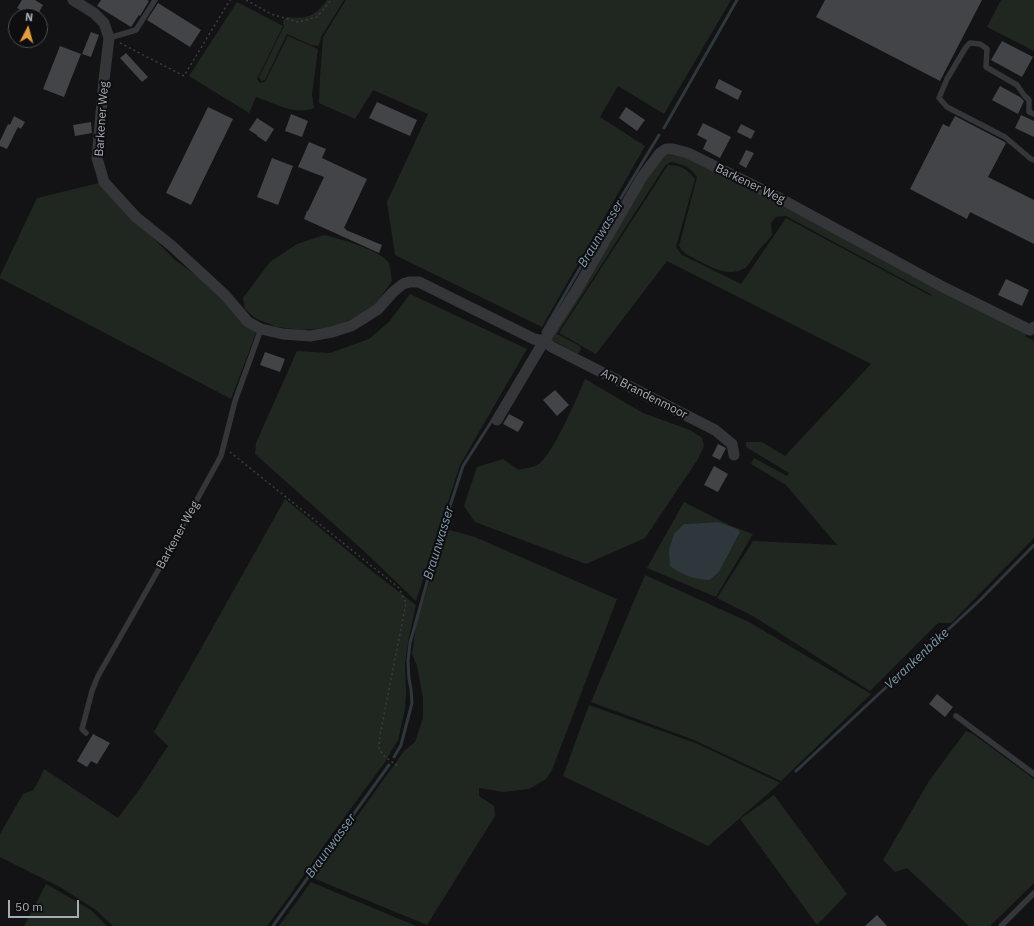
<!DOCTYPE html>
<html>
<head>
<meta charset="utf-8">
<style>
	body { margin:0 }
	#map { position:relative; width:1034px; height:926px; overflow:hidden; background:#131315; font-family:"IBM Plex Sans",sans-serif }
	canvas { display:block }
	.north { position:absolute; left:8px; top:8px; width:40px; height:40px; box-sizing:border-box; background:#0e0e10; border:1px solid #4b4d52; border-radius:50%; rotate:6deg; font-size:11px; font-weight:700; line-height:16px; text-align:center; color:#a6acb4 }
	.north::after { content:''; display:block; margin:auto; width:14px; height:18px; background:#e29d3e; clip-path:polygon(50% 0,100% 100%,50% 72%,0 100%) }
	.scale { position:absolute; left:8px; top:900px; width:71px; height:18px; box-sizing:border-box; border:2px solid #a6acb4; border-top:0; padding-left:5px; font-size:12px; line-height:14px; white-space:nowrap; color:#a6acb4; -webkit-text-stroke:3px #0e0e10; paint-order:stroke }
</style>
</head>
<body>
<div id="map">
<canvas width="1034" height="926"></canvas>
<div class="north">N</div>
<div class="scale">50 m</div>
</div>
<script>
const context = document.querySelector('canvas').getContext('2d');
context.lineJoin = 'round';
function fillPath(path, color) {
  context.fillStyle = color;
  context.fill(path, 'evenodd');
}
function trace(path, color, width, dash) {
  context.strokeStyle = color;
  context.lineWidth = width;
  context.lineCap = dash ? 'butt' : 'round';
  context.setLineDash(dash || []);
  context.stroke(path);
}
function label(font, color, halo, rows, align = 'center') {
  context.font = font + ' "IBM Plex Sans",sans-serif';
  context.lineWidth = 4;
  context.setLineDash([]);
  context.textBaseline = 'middle';
  context.strokeStyle = halo;
  context.fillStyle = color;
  for (const [text, x, y, turn = 0] of rows) {
    context.save();
    context.translate(x, y);
    context.rotate((+turn || 0) * Math.PI / 180);
    context.textAlign = isNaN(turn) ? turn : align;
    if (halo) context.strokeText(text, 0, 0);
    context.fillText(text, 0, 0);
    context.restore();
  }
}
const green = new Path2D(`
	M327 0H344L321 37 320 42 318 46 311 45 287 34 265 80 261 81 259 77 284 26 283 21 287 17C308 19 314 17 327 0Z
	M346 0H731L664 114 618 86 600 117 645 146 542 327 395 255 387 202 428 114 373 90 355 119 319 103 320 77 323 37Z
	M1001 0H1034V51L987 27Z
	M237 2 283 26 257 79 260 83 265 82 288 36 318 49 312 94 314 108C295 116 274 103 256 97L249 113 189 76Z
	M674 154 686 156 1030 333 1025 336 1034 341V538L951 623H938L870 691 753 616 717 598 753 541 837 545 786 485 751 464 754 458 787 476 789 473 746 447V442H762L785 456 871 364 667 261 596 354 559 333 668 165C681 165 687 169 695 179L676 247 682 255 741 284 786 218 931 296 932 295 786 216 776 217 771 223 772 235C768 241 763 245 758 251 754 256 750 264 745 268 731 277 714 269 701 262 692 257 684 255 679 246L697 177C689 166 684 165 671 162L665 166 557 334 580 346 581 349 578 354 549 338 644 178 662 156Z
	M99 183 175 260 197 276 228 302 256 333 231 399 0 278V276L37 198Z
	M324 235C340 239 378 249 388 262 391 267 391 276 392 281L376 304 360 315 335 327 301 330 277 327 255 318 245 309 243 298 270 262 297 244Z
	M410 294 527 349 460 465 416 601 365 552 255 454 256 443 297 351 330 353 369 339 389 322Z
	M585 379 643 413 690 430 702 438 704 446 698 459 645 538 586 564 475 522 464 506 477 467 503 459 519 470C525 468 532 468 537 465 551 459 578 396 585 379Z
	M285 499 373 572 416 605 409 637 405 663 406 692 405 709 398 740 385 762 327 841 288 898 267 926H113L96 910 60 887 0 857V834L23 794 33 790 38 782 44 769 118 818 141 787 168 746 154 732Z
	M684 502 729 525 753 534 716 597 647 568ZM718 522 740 532 719 572 710 580 684 524Z
	M446 529 475 537 617 599 552 770 546 779 529 789 503 792 479 788V796L494 806 495 816 427 925 313 878 404 751 415 742 423 718V698L417 666 412 654 416 625Z
	M645 575 749 622 871 694 781 781 694 740 591 702Z
	M589 705 698 744 780 783 708 846 563 776Z
	M966 731 973 734 1034 779V883L990 926H969L907 868 895 872 883 860 929 781Z
	M774 795 847 894 817 925 740 819Z
	M311 882 416 926H279Z
	M46 884 91 910 107 926H24Z`);
const water = new Path2D(`
	M718 522 737 529 740 532 719 572 710 580C694 579 684 576 670 566L669 550 674 534 684 524Z`);
const stream = new Path2D(`
	M664 128 737 0
	M543 332 616 206 659 135
	M394 757 401 745 412 703 411 689 409 679 408 661 410 643 438 543 463 466 493 419
	M796 771 980 600 1034 545
	M273 926 389 765`);
const building = new Path2D(`
	M22 0H35L43 5 37 16H31L17 8Z
	M101 0H147L149 1 140 16 139 15 131 27 97 6Z
	M825 0H982L940 81 816 17Z
	M158 3 201 30 190 47 147 20Z
	M91 32 99 35 91 57 82 54Z
	M1002 41 1033 57 1022 77 991 60Z
	M60 46 81 54 64 97 43 89Z
	M126 53 148 77 142 82 120 58Z
	M719 79 742 91 738 100 715 88Z
	M1000 86 1020 97 1024 101 1018 114 992 100Z
	M377 102 417 120 410 136 369 118Z
	M208 107 233 119 191 205 166 193Z
	M626 107 645 120 637 131 619 118Z
	M291 114 308 121 302 137 285 131Z
	M1021 115 1034 121V137L1015 128Z
	M14 116 25 122 21 129 18 127 7 149 0 146V141L8 124 10 125Z
	M955 116 1003 141 1006 143 988 177 1034 200V244L970 212 967 219 910 189 943 124 949 127Z
	M257 118 274 129 266 142 257 136V135L249 130Z
	M91 122 92 133 75 136 73 125Z
	M703 123 731 137 720 158 703 149 707 140 697 135Z
	M741 124 755 131 751 139 737 132Z
	M309 142 326 149 322 158 367 179 344 228 346 229V230L382 245 379 253 304 219 307 211H308L324 177 298 167Z
	M746 150 754 153 746 168 739 164Z
	M272 158 293 166 278 205 257 197Z
	M1006 279 1029 290 1022 306 998 295Z
	M265 352 285 359 280 372 260 365Z
	M555 390 569 405 557 416 543 400Z
	M509 414 524 422 518 432 503 424Z
	M718 444 726 448 720 460 712 456Z
	M714 466 728 474 718 492 704 485Z
	M937 694 953 707 945 717 929 704Z
	M93 734 110 743 97 764 91 761 87 767 77 761Z
	M877 915 887 926H865Z`);
const path = new Path2D(`
	M246 0 271 14 298 22 317 17 331 0
	M120 43 184 76 230 0H232
	M230 452 399 588 406 603 380 735 379 749 385 757 398 766`);
const lane = new Path2D(`
	M109 38 136 30 155 0
	M1034 114 1029 112V100L1024 95 1017 85 986 67 987 49 980 44 970 43 966 47 947 79 939 98 947 107 1005 137 1031 159 1034 160
	M956 716 1034 774
	M86 733 82 729 92 691 98 676 160 567 221 456 235 401 261 329
	M1001 926 1034 893`);
const street = new Path2D(`
	M73 0 94 13 104 23 109 38 104 80 97 158 104 182 136 217 172 246 225 295 248 322 261 329 283 334 310 336 332 332 351 326 364 318 378 309 393 292 403 284 409 282H419L534 339 544 341 576 291 642 177 660 153 666 149H673L688 153 781 199 945 288 1030 330 1034 327
	M497 420 544 341 552 347 715 430 732 444 734 455`);
const streetNames = [
	["Barkener Weg",102,119,-86],
	["Barkener Weg",750,184,26],
	["Am Brandenmoor",644,394,27],
	["Barkener Weg",178,535,-61]
];
const waterNames = [
	["Braunwasser",601,234,-59],
	["Braunwasser",439,543,-73],
	["Verankenbäke",917,659,-43],
	["Braunwasser",331,846,-54]
];
fillPath(green, '#202720');
fillPath(water, '#2e373c');
trace(stream, '#2e373c', 3);
fillPath(building, '#424448');
trace(path, '#3b3d40', 1.5, [2, 3]);
trace(lane, '#353639', 5.5);
trace(street, '#353639', 11);
label('12px', '#a6acb4', '#0e0e10', streetNames);
label('italic 13px', '#809bad', '#0e0e10', waterNames);
</script>
</body>
</html>
